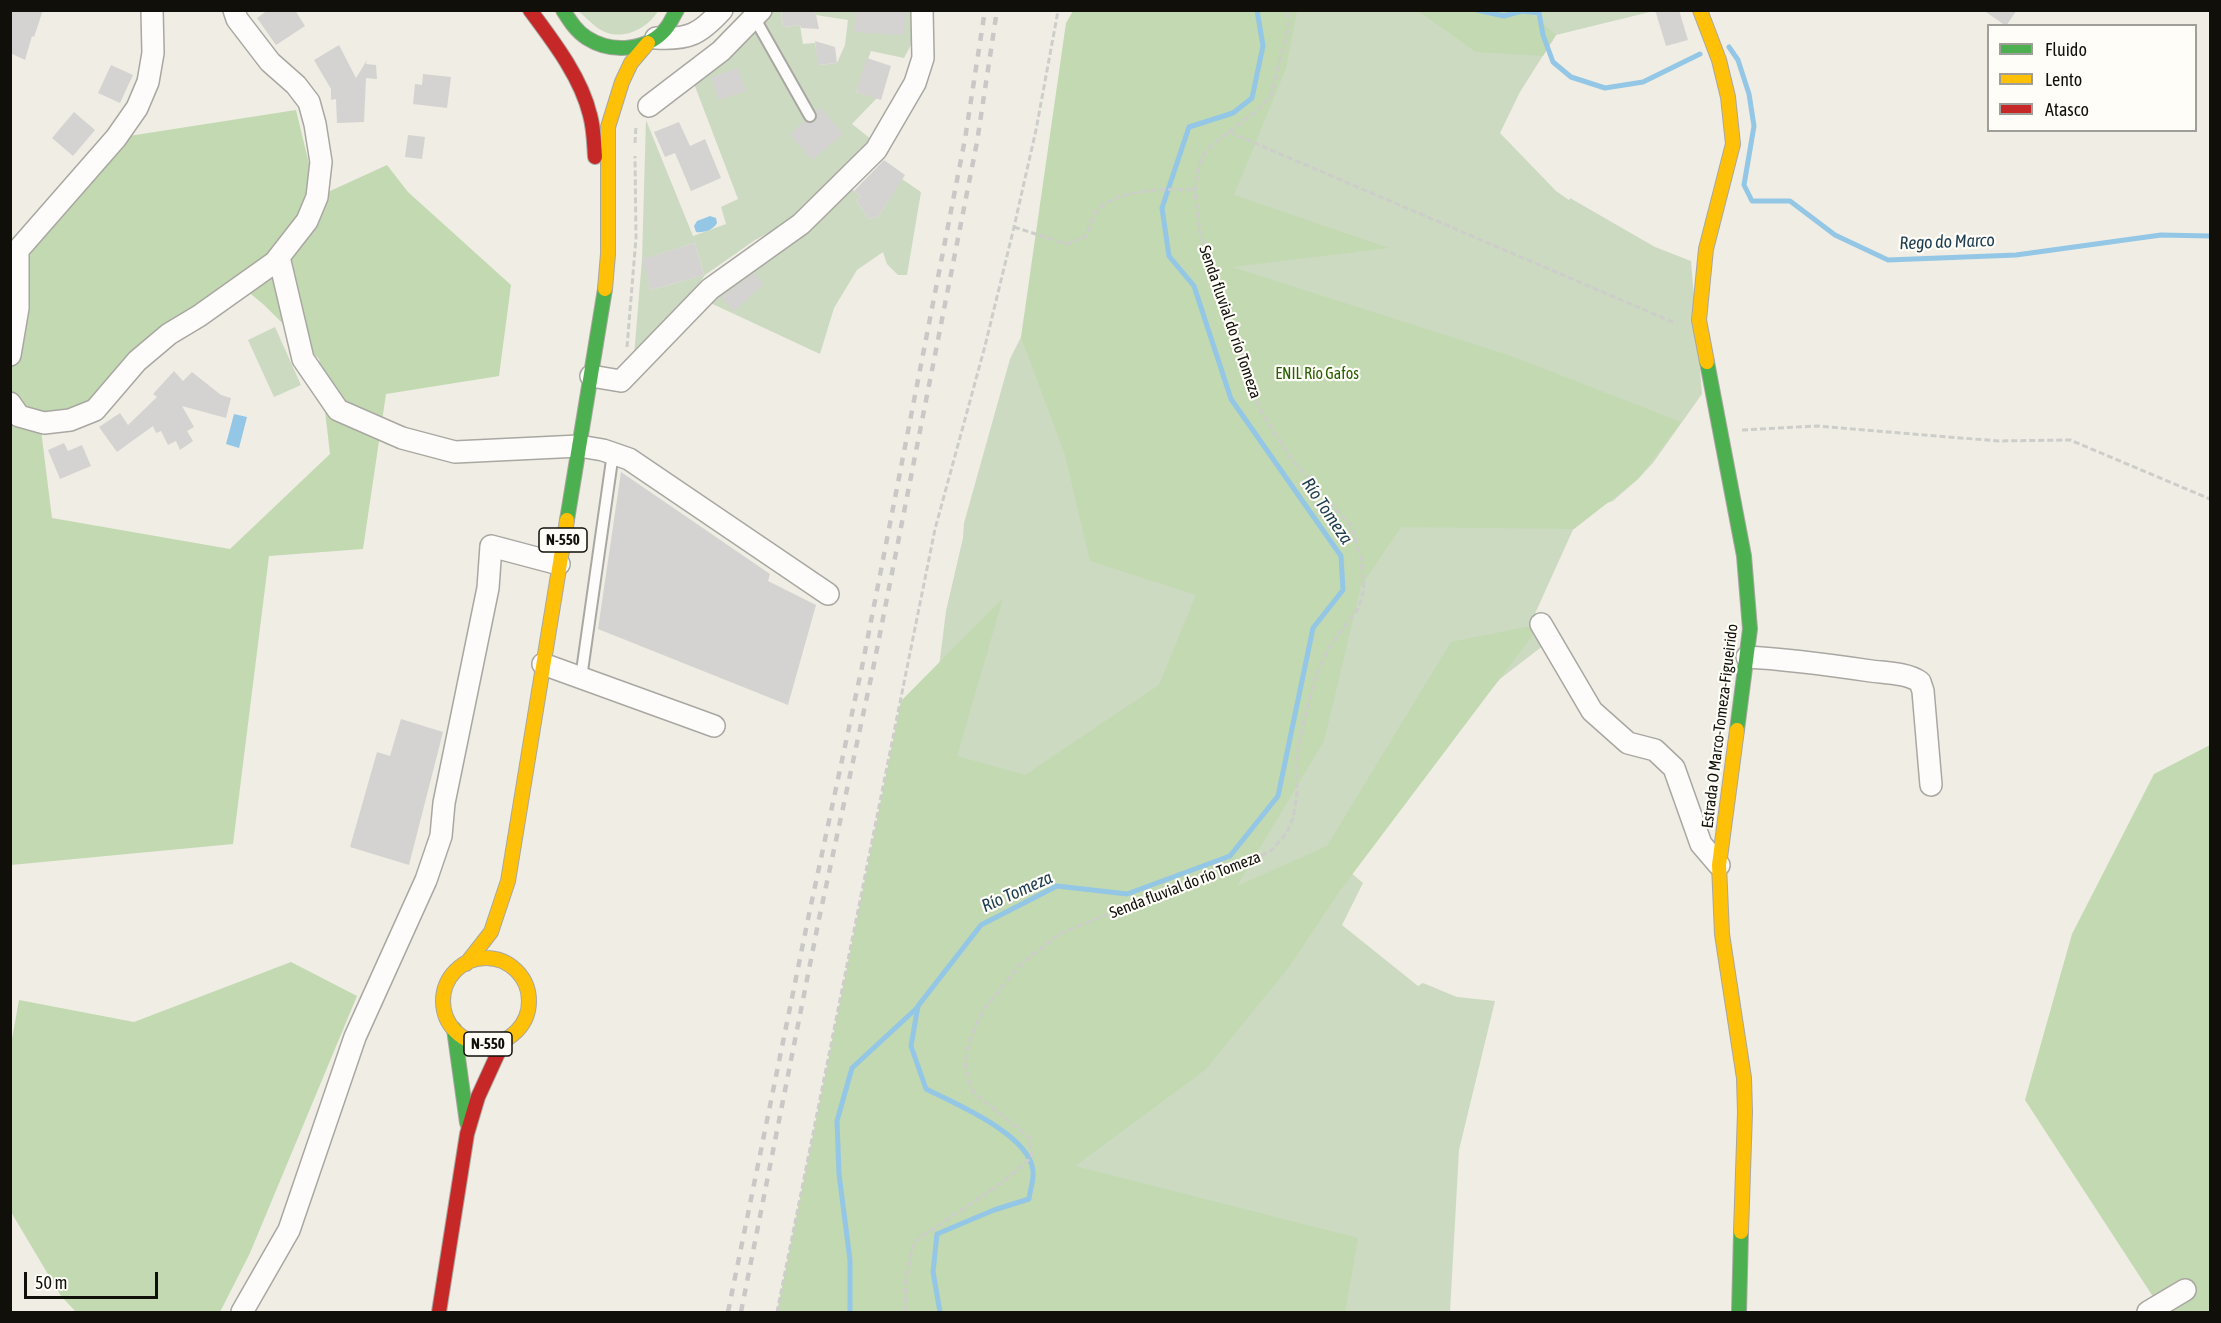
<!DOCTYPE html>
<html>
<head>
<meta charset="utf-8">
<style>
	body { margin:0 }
	#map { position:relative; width:2221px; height:1323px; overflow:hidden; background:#f0ede4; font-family:"Asap Condensed",sans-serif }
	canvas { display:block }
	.frame { position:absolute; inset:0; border:12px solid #100f0a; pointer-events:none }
	.legend { position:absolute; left:1987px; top:24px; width:210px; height:108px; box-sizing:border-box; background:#fefdf7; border:2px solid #9f9e98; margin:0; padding:8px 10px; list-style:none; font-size:18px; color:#100f0a }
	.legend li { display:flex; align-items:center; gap:12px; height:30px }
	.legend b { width:30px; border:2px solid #9f9e98 }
	.scale { position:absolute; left:24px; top:1272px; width:134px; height:27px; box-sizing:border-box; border:3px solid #100f0a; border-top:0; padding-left:8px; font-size:18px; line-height:21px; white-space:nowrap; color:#100f0a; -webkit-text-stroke:4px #fefdf7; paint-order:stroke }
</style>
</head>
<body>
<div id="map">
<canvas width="2221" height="1323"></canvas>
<div class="frame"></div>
<ul class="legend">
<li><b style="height:8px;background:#4caf50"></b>Fluido</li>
<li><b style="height:8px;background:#ffc107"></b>Lento</li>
<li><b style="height:8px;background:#c62828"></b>Atasco</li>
</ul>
<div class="scale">50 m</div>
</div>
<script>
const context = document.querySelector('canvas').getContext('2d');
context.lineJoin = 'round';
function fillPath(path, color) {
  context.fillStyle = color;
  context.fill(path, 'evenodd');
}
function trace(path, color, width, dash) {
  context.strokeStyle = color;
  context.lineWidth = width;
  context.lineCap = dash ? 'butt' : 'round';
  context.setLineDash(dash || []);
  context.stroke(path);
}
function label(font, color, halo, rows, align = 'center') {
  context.font = font + ' "Asap Condensed",sans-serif';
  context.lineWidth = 4.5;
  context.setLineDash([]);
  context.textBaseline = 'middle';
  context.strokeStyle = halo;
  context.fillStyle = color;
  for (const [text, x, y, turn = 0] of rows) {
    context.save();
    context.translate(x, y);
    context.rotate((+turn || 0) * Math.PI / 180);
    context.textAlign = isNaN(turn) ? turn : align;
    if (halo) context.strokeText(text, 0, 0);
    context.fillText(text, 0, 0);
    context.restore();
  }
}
const green = new Path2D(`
	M578 11H658C648 28 625 40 605 32 595 28 586 17 578 11Z
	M770 11H781L783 27 800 25 803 44 815 43 819 65 837 63 845 45 848 20 816 15 815 11H911V45L904 58 871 51 856 92 877 98 852 124 871 139 864 149 793 220 755 240 705 275 690 297 634 356 642 259 646 120 693 236 726 224 721 207 738 199 693 81ZM695 243 704 275 651 290 643 259Z
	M1095 11H1654L1556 35 1520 92 1500 133 1556 191 1569 200 1570 198 1655 247 1691 261 1702 394 1653 463 1638 479 1613 501 1581 512 1528 629 1544 645 1500 679 1414 779 1350 872 1363 883 1342 925 1418 986 1423 983 1457 997 1495 1001 1459 1150 1450 1312H815L939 667 946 611 963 538 964 523 1010 359 1021 337 1027 314Z
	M902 179 921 192 907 275H898L887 264 883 252 857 270 834 308 820 354 704 300 847 185 861 197 856 200 869 219 878 217Z
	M275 327 301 385 274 397 248 340Z`);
const forest = new Path2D(`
	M1073 11H1297L1286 68 1234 195 1389 248 1232 267 1511 356 1681 422 1638 479 1574 529 1401 527 1361 586 1324 741 1237 886 1327 846 1451 642 1541 624 1339 892 1289 967 1205 1070 1075 1166 1358 1238 1345 1312H777L901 701 1003 598 957 756 1025 775 1159 685 1196 595 1090 561 1065 455 1021 337 1066 23Z
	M1418 11H1528L1556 35 1543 56 1476 52Z
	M296 110 317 197 387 165 408 192 511 285 499 376 386 394 363 549 269 556 233 844 11 865V251L116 138ZM241 286 263 304 319 359 330 454 230 549 52 518 39 414 95 410Z
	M2210 745V1312H2163L2025 1100 2072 934 2154 774Z
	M291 962 357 996 250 1253 220 1312H76L61 1296 11 1212 10 1050 19 1000 134 1022Z`);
const water = new Path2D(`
	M710 216 716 218 717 223C713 230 704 233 696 232L694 226 697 221Z
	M234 414 247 417 239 448 226 444Z`);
const stream = new Path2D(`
	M1477 10 1504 16 1522 11 1539 13 1543 35 1553 62 1571 77 1605 88 1643 82 1700 54
	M1729 47 1738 60 1749 94 1754 126 1744 185 1752 201H1790L1835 235 1888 260 2016 255 2161 235 2210 236
	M850 1312V1260L839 1174 837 1121 852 1068 918 1007
	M940 1312 933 1272 937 1234 994 1210 1029 1199C1030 1190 1034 1180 1033 1171 1030 1135 956 1104 926 1089L911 1046 918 1006 981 925 1057 886 1127 894 1230 856 1278 796 1313 628 1343 590 1341 556 1231 399 1194 286 1169 256 1162 208 1189 127 1233 113 1252 98 1263 46 1257 10`);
const building = new Path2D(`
	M10 10H43L34 37 32 36 25 60 10 53Z
	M268 10H295L305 26 276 45 257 18Z
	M781 10H815L819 29 801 28 800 25 783 27Z
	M856 10H906L904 35 854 32Z
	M1655 10H1679L1688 40 1666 46Z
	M1983 10H2017L2006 26Z
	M815 41 835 47 837 63 818 65Z
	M339 45 356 78 367 60 366 64 376 65 377 79 366 78 364 122 337 123 336 99 331 100V89L314 60Z
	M867 58 891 66 881 100 856 92Z
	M111 65 133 75 120 103 98 93Z
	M738 68 746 91 719 100 711 77Z
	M423 74 451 77 447 108 413 104 415 84 422 85Z
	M820 107 843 134 812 160 790 134 804 121 809 123 814 122 817 117 816 111Z
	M74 112 95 130 73 156 52 138Z
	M679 122 690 146 705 139 721 178 691 191 675 153 665 157 654 132Z
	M408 135 425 137 422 159 405 157Z
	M884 160 905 175 878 217 869 219 856 200 861 197 854 191Z
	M695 243 704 275 651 290 642 259Z
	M754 273 764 284 734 311 721 297Z
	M174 371 183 381 192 372 221 395 231 398 226 418 182 406 194 427 187 431 193 441 180 450 176 441 168 445 161 431 156 433 153 426 117 452 99 427 120 413 128 425 157 397 153 394Z
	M64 443 68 451 82 445 91 466 60 479 48 450Z
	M621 472 770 574 768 581 816 605 788 705 598 629Z
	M401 719 443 732 409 865 350 847 377 752 390 756Z`);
const path = new Path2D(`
	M1229 132 1675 323
	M635 143 636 126
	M1014 227 1067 244 1085 237C1089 229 1092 218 1097 211 1114 189 1170 188 1195 190
	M627 347 636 238 635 156
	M1742 430 1817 426 1998 441 2070 440 2210 499
	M777 1312 935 529 985 346 1014 227 1036 130 1058 11
	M905 1312 906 1278 914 1242 1003 1182 1032 1157 1029 1137 981 1099 972 1090 965 1064 968 1046 976 1025 985 1008 1019 966 1059 934 1103 916 1141 904 1214 877 1271 851 1286 834 1293 818 1297 794 1296 762 1304 720 1316 676 1328 649 1359 607 1364 588 1361 559 1352 527 1293 461 1265 418 1250 389 1240 348 1200 233 1195 190 1199 165 1205 153 1213 144 1254 113 1271 96 1289 25 1287 10`);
const lane = new Path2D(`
	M754 17 810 116
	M581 678 613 453`);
const street = new Path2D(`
	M656 38C689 40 700 34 722 10
	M649 106 721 51 761 10
	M10 252 18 250 116 138 137 108 148 82 153 53 152 10
	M279 257 303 359 338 410 402 438 455 452 579 446 603 450 629 459 828 594
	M10 355 18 308V250
	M591 376 621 381 710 289 801 224 876 150 915 83 923 58 922 10
	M10 403 19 416 44 423 70 420 95 410 137 361 169 334 199 316 275 262 307 221 317 197 321 162 315 124 309 102 296 85 270 62 237 19 234 10
	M1541 624 1592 711 1628 743 1655 750 1674 768 1701 844 1719 865
	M1747 657C1789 659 1830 665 1871 671 1887 673 1907 673 1920 682L1923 691 1931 785
	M543 664 714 726
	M242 1312 289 1230 355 1037 426 880 441 836 444 803 488 588 491 546 559 564
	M2148 1312 2185 1290`);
const fast = new Path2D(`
	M563 10C570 21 576 31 587 38 612 54 650 51 668 26 671 21 674 15 677 10
	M1707 362 1744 556 1750 629 1737 730
	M567 520 605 289
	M454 1029 467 1123
	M1739 1312 1741 1232`);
const slow = new Path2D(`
	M1700 10 1719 60 1728 97 1733 144 1706 249 1699 320 1707 362
	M605 289 608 254V127L622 82 631 63 648 43
	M1737 730 1719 865 1722 934 1744 1078 1745 1112 1741 1232
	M443 1001a43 43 0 1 1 86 0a43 43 0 1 1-86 0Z
	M466 964 491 932 508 881 567 520`);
const jam = new Path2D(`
	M530 10C553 41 581 77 590 115 594 129 594 143 595 157
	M439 1312 467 1134 478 1097 504 1040`);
const rail = new Path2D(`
	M728 1312 808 919 863 662 965 139 985 10
	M741 1312 819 919 874 664 977 142 997 10`);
const shields = [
	[563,540,48],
	[488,1044,48]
];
const shieldNames = [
	["N-550",563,540],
	["N-550",488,1044]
];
const streetNames = [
	["Senda fluvial do río Tomeza",1230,322,71],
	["Estrada O Marco-Tomeza-Figueirido",1720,726,-83],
	["Senda fluvial do río Tomeza",1185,885,-21]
];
const parkNames = [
	["ENIL Río Gafos",1317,374]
];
const waterNames = [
	["Rego do Marco",1947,242,-2],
	["Río Tomeza",1327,511,56],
	["Río Tomeza",1017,892,-24]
];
fillPath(green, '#ccdac1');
fillPath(forest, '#c2d9b2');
fillPath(water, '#93c7e5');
trace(stream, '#93c7e5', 5);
fillPath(building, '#d4d3d1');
trace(lane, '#a9a7a1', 14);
trace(street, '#a9a7a1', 24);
trace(fast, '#a9a7a1', 16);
trace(slow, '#a9a7a1', 16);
trace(jam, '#a9a7a1', 16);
trace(path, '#cdcdca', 3, [6, 3]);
trace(lane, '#fdfcfb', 10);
trace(street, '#fdfcfb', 21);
trace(fast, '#4caf50', 14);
trace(slow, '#ffc107', 14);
trace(jam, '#c62828', 14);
trace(rail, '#cac8c6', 4.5, [8, 8]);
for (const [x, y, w] of shields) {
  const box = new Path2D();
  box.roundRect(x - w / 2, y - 12, w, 24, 4.5);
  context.fillStyle = '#fefdf7';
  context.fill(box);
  trace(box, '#100f0a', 1.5);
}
label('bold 15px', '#100f0a', null, shieldNames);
label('16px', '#100f0a', '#fefdf7', streetNames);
label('16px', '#2a6001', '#fefdf7', parkNames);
label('italic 18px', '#1c3d51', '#fefdf7', waterNames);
</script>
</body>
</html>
